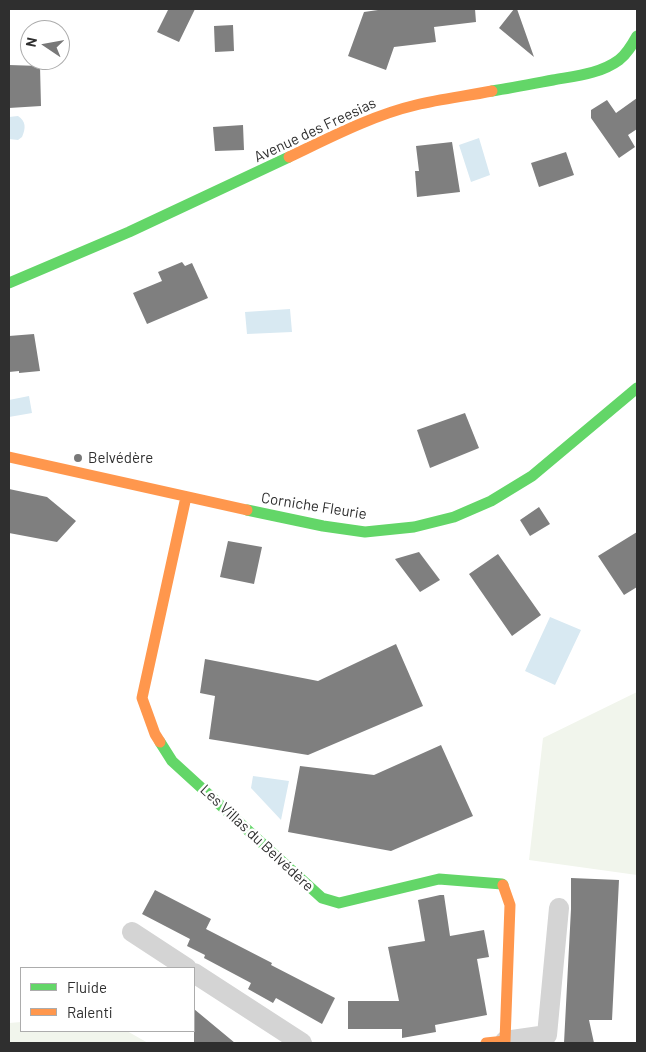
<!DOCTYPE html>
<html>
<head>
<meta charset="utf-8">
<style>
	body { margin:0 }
	#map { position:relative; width:646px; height:1052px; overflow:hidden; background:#fff; font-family:Barlow,sans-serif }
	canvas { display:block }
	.frame { position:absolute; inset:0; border:10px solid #2f2f2f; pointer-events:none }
	.legend { position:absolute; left:20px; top:967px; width:175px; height:65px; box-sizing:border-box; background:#fff; border:1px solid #acacac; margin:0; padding:6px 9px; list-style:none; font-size:15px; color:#2f2f2f }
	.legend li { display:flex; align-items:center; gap:10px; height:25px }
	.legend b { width:25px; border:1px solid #acacac }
	.north { position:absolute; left:20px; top:20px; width:50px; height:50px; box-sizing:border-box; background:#fff; border:1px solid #acacac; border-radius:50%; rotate:282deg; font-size:14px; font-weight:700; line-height:20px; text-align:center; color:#2f2f2f }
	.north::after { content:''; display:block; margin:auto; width:18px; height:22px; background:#787878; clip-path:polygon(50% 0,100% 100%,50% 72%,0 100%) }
</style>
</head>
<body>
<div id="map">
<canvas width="646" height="1052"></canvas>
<div class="frame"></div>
<ul class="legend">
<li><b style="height:6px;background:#63d668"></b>Fluide</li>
<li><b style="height:6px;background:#ff974d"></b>Ralenti</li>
</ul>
<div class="north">N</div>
</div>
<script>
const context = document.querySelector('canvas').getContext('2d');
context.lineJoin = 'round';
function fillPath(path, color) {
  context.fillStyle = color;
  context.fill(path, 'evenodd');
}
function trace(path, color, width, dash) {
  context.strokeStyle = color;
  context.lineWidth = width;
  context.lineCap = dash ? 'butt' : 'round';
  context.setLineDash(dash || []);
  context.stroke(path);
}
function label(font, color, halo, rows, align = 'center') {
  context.font = font + ' Barlow,sans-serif';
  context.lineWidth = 5;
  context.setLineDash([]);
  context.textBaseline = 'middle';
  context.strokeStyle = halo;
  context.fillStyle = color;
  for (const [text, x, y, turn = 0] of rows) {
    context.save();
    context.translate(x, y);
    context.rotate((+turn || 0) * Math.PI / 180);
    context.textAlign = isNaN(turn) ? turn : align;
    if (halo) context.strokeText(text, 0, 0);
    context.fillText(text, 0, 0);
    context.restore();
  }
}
const green = new Path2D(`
	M637 692V875L529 860 543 738Z
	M21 1022V1031H127L148 1043H9V1023Z`);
const water = new Path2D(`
	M18 116C26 121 26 128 22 137L18 140 9 139V117Z
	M479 138 490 175 471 182 459 145Z
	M290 309 292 332 247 334 245 312Z
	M29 396 32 413 9 417V400Z
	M550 617 581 630 555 685 525 671Z
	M253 776 289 781 281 820 251 788Z`);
const building = new Path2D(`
	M180 9H195L179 42 157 32 168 10Z
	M385 9H475L476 22 434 27 436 42 394 47 386 70 348 56 364 12Z
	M514 9H517L534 57 499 28Z
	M233 25 234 51 215 52 214 26Z
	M9 65 40 66 41 106 9 108Z
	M637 98V129L628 135 635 147 619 158 591 118V110L607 100 616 113Z
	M243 125 244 150 215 151 213 127Z
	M452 142 460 192 417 197 415 171H419L416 146Z
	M566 152 574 175 539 187 531 163Z
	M182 262 185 266 192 263 208 298 147 324 133 293 162 281 158 272Z
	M34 334 40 371 19 373V371L9 372V336Z
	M465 413 479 448 430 468 417 430Z
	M9 489 47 497 76 521 57 542 9 533Z
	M539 507 550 524 530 536 520 520Z
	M637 532V587L624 595 598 556Z
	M228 541 262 547 254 584 220 577Z
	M419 552 440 580 420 592 395 559Z
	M498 554 541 615 512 636 469 574Z
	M396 644 423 706 308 755 209 739 215 696 200 693 205 659 318 681Z
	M441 745 473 816 391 851 288 832 300 766 374 775Z
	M571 878 619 880 612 1020H589L594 1043H564L571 909Z
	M155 890 211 919 206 929 272 963 271 965 335 998 322 1024 276 998 273 1003 248 989 251 983 204 958 205 955 187 946 190 939 142 914Z
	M440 895H444L450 936 484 930 489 957 477 959 487 1015 435 1025 436 1032 402 1038V1029H348V1001H399L388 947 425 941 418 900Z
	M194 1009 235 1043H194Z`);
const street = new Path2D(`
	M132 932 187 968
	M194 973 302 1043
	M505 1041 547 1035 559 908`);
const fast = new Path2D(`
	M492 91C512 88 532 84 553 80 575 76 600 74 619 60 627 54 632 45 637 36
	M9 283 129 232 289 157
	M247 510 323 526 365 532 414 527 454 517 491 501 532 476 637 388
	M160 742 172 761 322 898 339 903 439 879 502 884 503 885`);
const slow = new Path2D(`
	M289 157C329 138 373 115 416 105 441 99 467 96 492 91
	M9 457 247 510
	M160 742 155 734 142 698 186 497
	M486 1043 505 1041 510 905 503 885`);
const markers = [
	[78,458,5,"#787878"]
];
const streetNames = [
	["Avenue des Freesias",315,130,-25],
	["Corniche Fleurie",314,506,9],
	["Les Villas du Belvédère",257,838,43]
];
const poiNames = [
	["Belvédère",88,458]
];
fillPath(green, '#f1f5ec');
fillPath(water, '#d8e9f2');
fillPath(building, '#7f7f7f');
trace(street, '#d4d4d4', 20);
trace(fast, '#63d668', 11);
trace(slow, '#ff974d', 11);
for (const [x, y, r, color] of markers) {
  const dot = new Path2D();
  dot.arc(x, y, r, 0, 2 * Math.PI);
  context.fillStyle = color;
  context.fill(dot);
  trace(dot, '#fff', 2);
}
label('15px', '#2f2f2f', '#fff', streetNames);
label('15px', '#2f2f2f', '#fff', poiNames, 'left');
</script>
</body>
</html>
